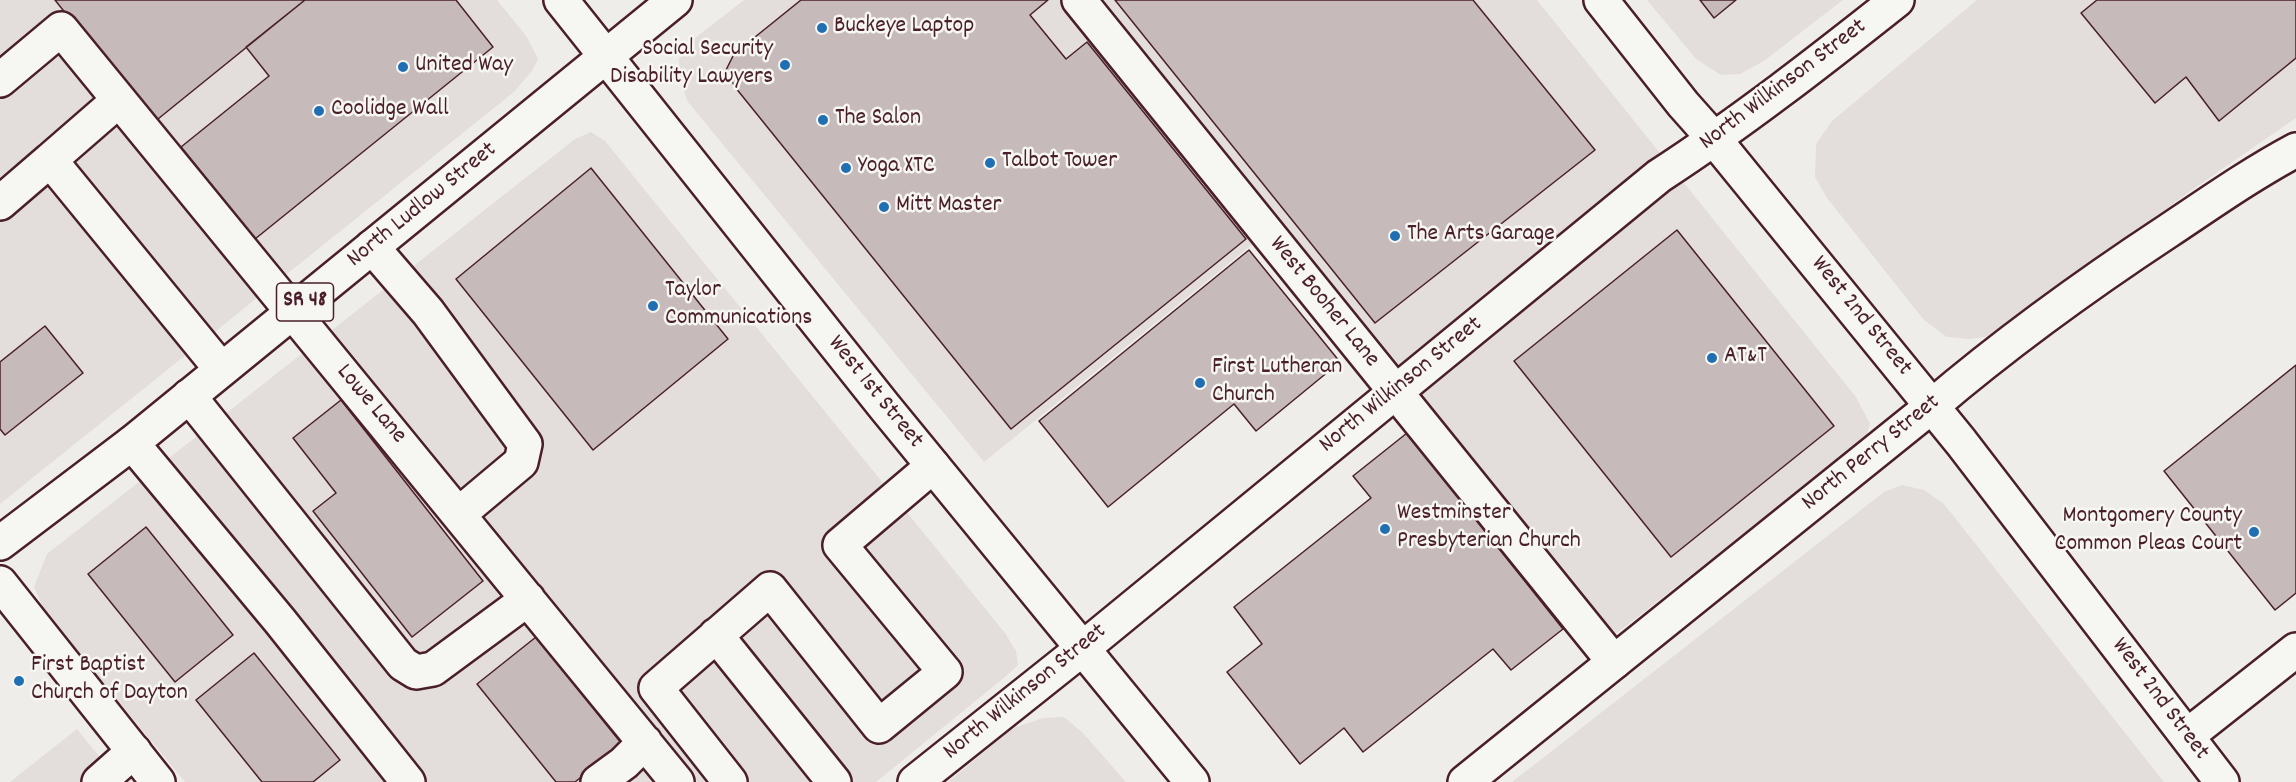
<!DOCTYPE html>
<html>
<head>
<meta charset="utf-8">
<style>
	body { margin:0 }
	canvas { display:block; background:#efedea }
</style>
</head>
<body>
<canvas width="2296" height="782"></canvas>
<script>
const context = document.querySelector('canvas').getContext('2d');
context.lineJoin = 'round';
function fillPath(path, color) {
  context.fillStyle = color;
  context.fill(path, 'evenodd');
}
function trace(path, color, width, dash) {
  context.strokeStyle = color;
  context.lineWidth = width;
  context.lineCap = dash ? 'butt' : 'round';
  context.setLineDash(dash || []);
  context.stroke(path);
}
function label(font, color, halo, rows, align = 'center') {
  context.font = font + ' Dekko,sans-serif';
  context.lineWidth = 5;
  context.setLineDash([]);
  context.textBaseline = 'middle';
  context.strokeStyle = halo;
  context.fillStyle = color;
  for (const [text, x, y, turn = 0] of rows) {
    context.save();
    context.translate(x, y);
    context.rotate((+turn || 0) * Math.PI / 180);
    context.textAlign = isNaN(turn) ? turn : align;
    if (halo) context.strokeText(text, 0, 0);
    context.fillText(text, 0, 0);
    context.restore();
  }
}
const built = new Path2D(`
	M0 0H497L527 37 538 59 532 71 514 92 0 504Z
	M744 0H1537L1856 397 1870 424 1866 438 1594 651 1259 239 984 462 688 102 680 81 679 59 690 42Z
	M1647 0H1843L1764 61 1740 74 1721 75 1696 59Z
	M1977 0H2296V118L2189 192 1992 336 1969 339 1947 337 1924 320 1827 198 1815 177 1816 144 1832 121Z
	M591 132 605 141 1005 633 1016 651 1018 665 1005 677 876 782H185L46 614 34 587 47 554 575 139Z
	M1902 485 1924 490 1944 504 2164 782H1512L1884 492Z
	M1064 717 1083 733 1126 782H948L1013 728 1043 718Z
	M77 729 120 782H10Z`);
const building = new Path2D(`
	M55 0H305L153 123Z
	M305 0H456L493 47 255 239 181 147 269 76 246 47Z
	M801 0H1048L1030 15 1066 59 1087 42 1246 239 1011 429 735 87 726 70 734 54Z
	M1115 0H1473L1595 150 1375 323Z
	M1700 0H1736L1714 18Z
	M2097 0H2296V58L2219 121 2186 77 2155 103 2081 13Z
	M591 168 728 339 593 450 456 279Z
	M1677 230 1834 426 1671 557 1514 361Z
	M1249 250 1340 362 1256 431 1234 404 1108 507 1039 421Z
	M45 326 83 373 5 435 0 429V362Z
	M2296 365V593L2275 610 2164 471Z
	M341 400 483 581 412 637 313 511 336 493 293 438Z
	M1407 433 1563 629 1511 670 1493 649 1363 752 1344 728 1300 764 1227 672 1262 644 1234 607 1371 498 1353 476Z
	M146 527 233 635 175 682 88 574Z
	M536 637 622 744 575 782H556L477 684Z
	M254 653 340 760 313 782H262L196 700Z`);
const minor = new Path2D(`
	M1079 0 1614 662
	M1601 0 1683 104 1715 140 1961 442 2222 782
	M0 80 61 29 677 782
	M50 160 119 100
	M0 203 50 160 221 369
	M372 247 428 312 525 444 521 462 459 514
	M189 396 403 664 416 672 433 669 528 599
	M132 443 280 621 408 782
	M716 635 834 782
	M2187 736 2296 650
	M99 782 134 751
	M598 782 624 763 645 742
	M730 782 656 688 770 589 879 726 945 672 840 545 933 466
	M915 782 1082 649 1659 176C1742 122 1820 61 1897 0`);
const major = new Path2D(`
	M561 0 884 406 1192 782
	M0 543 132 443 675 0
	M0 583 158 782
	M1465 782 1932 406C2007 342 2086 285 2168 231 2210 203 2251 174 2296 150`);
const markers = [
	[822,28,6,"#1f6fb2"],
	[785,65,6,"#1f6fb2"],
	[403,67,6,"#1f6fb2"],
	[319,111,6,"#1f6fb2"],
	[823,120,6,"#1f6fb2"],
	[990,163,6,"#1f6fb2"],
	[846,168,6,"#1f6fb2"],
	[884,207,6,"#1f6fb2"],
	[1395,236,6,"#1f6fb2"],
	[653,306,6,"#1f6fb2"],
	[1712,358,6,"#1f6fb2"],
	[1200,383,6,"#1f6fb2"],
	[1385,529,6,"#1f6fb2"],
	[2254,532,6,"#1f6fb2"],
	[19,681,6,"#1f6fb2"]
];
const shields = [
	[305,302,57]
];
const shieldNames = [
	["SR 48",305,302]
];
const poiNames = [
	["Buckeye Laptop",834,28],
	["Social Security",773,51,"right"],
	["Disability Lawyers",773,79,"right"],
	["United Way",415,67],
	["Coolidge Wall",331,111],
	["The Salon",835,120],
	["Talbot Tower",1002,163],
	["Yoga XTC",858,168],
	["Mitt Master",896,207],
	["The Arts Garage",1407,236],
	["Taylor",665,292],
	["Communications",665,320],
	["AT&T",1724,358],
	["First Lutheran",1212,369],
	["Church",1212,397],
	["Westminster",1397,515],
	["Presbyterian Church",1397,543],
	["Montgomery County",2242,518,"right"],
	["Common Pleas Court",2242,546,"right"],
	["First Baptist",31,667],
	["Church of Dayton",31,695]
];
const streetNames = [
	["North Wilkinson Street",1784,86,-37],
	["North Ludlow Street",423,206,-39],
	["West Booher Lane",1323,303,51],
	["West 2nd Street",1860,317,51],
	["North Wilkinson Street",1402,386,-39],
	["West 1st Street",874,393,51],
	["Lowe Lane",370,405,50],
	["North Perry Street",1872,454,-39],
	["North Wilkinson Street",1026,693,-39],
	["West 2nd Street",2159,700,53]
];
fillPath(built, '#e3dedc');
fillPath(building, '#c6babb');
trace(building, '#4a1f2b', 1.5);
trace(minor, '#4a1f2b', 38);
trace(major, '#4a1f2b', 38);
trace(minor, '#f6f6f2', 33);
trace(major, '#f6f6f2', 33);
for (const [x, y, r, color] of markers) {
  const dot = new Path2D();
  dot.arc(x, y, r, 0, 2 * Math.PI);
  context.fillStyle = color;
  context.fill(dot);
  trace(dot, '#f6f6f2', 2);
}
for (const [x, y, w] of shields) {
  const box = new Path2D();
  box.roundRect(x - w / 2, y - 19, w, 38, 4.5);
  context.fillStyle = '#f6f6f2';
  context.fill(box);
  trace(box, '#4a1f2b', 1.5);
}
label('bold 22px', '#4a1f2b', null, shieldNames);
label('24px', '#4a1f2b', '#f6f6f2', poiNames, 'left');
label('24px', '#4a1f2b', '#f6f6f2', streetNames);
</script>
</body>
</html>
